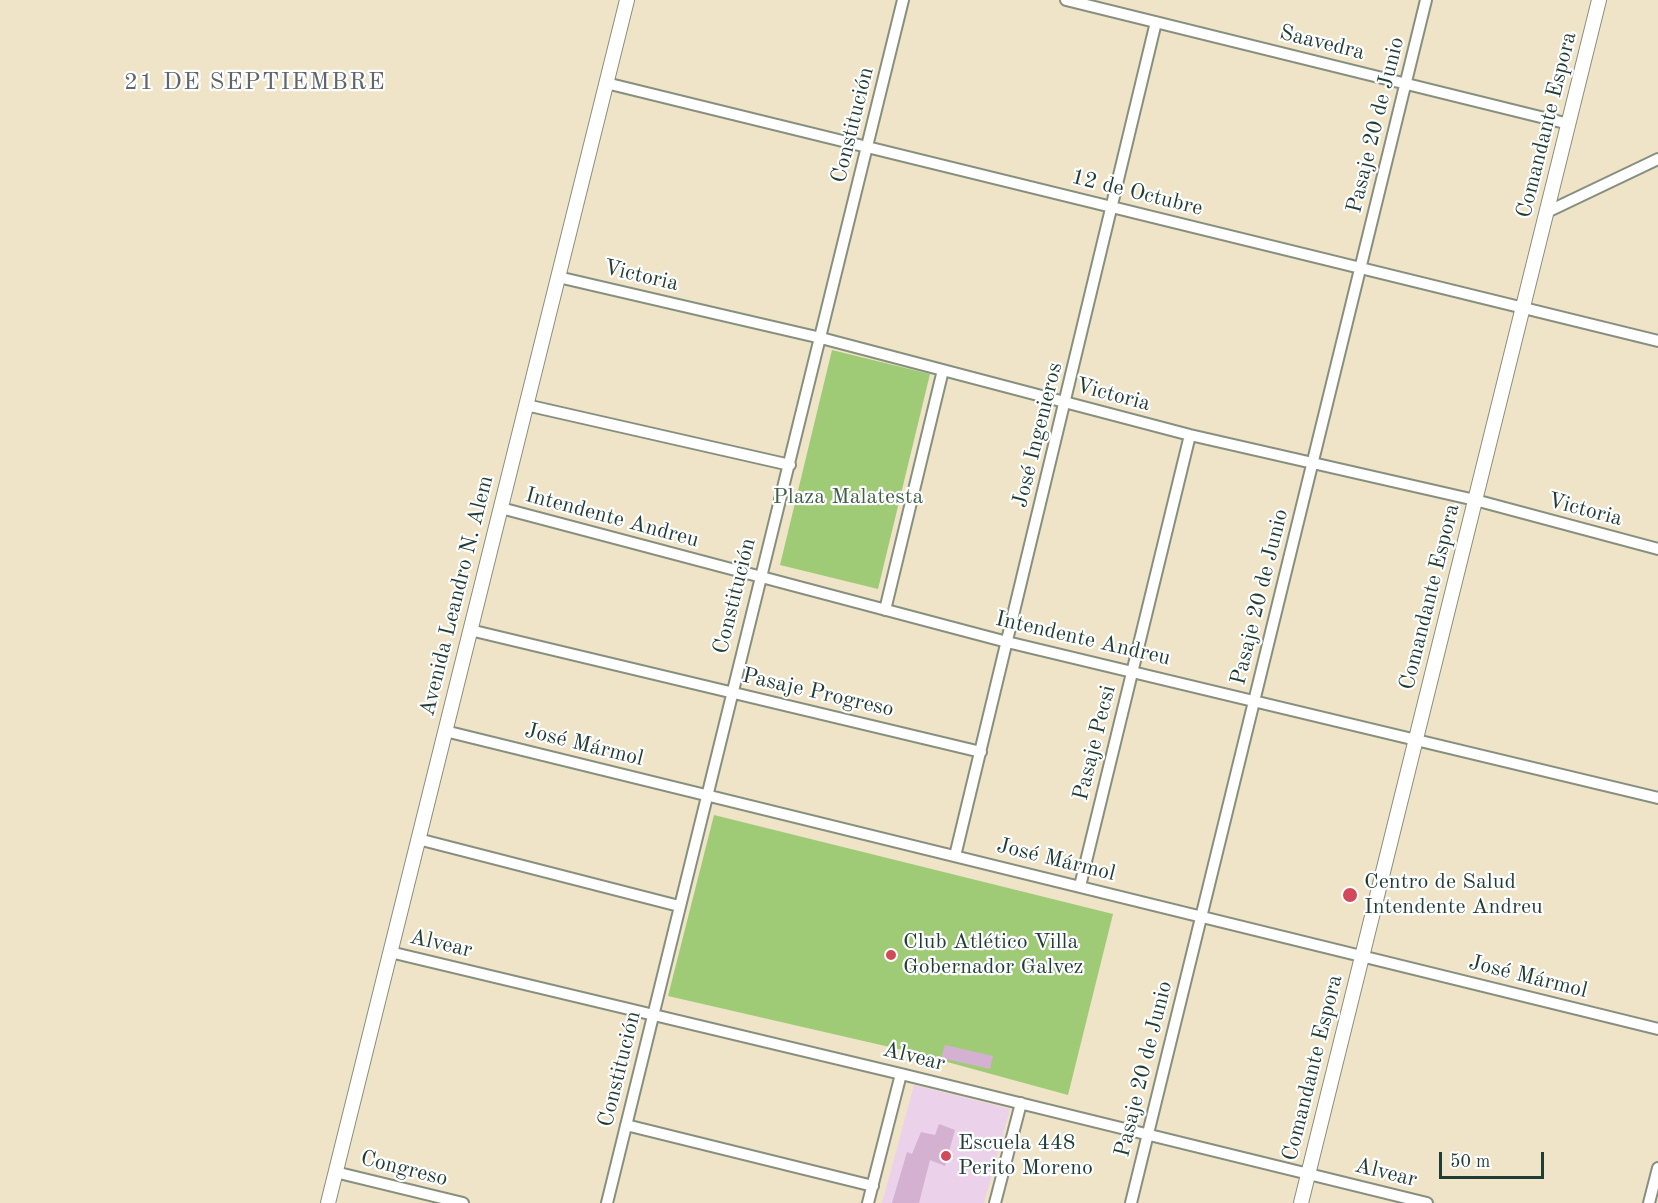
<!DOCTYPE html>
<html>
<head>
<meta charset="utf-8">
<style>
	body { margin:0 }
	#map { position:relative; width:1658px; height:1203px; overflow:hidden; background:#efe4c8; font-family:"Old Standard TT",serif }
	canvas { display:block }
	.scale { position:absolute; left:1439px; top:1152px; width:105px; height:27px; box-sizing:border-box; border:3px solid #1f3d34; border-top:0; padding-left:8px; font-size:18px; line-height:21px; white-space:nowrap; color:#1f3d34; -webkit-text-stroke:4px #fff; paint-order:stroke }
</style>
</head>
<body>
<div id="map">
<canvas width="1658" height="1203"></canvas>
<div class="scale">50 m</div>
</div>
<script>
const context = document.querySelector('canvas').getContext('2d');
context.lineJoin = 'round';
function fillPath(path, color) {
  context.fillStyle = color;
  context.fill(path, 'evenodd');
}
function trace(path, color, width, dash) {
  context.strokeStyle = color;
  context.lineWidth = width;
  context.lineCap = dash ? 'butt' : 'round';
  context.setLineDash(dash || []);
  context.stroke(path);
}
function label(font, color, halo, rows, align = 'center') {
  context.font = font + ' "Old Standard TT",serif';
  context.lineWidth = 4.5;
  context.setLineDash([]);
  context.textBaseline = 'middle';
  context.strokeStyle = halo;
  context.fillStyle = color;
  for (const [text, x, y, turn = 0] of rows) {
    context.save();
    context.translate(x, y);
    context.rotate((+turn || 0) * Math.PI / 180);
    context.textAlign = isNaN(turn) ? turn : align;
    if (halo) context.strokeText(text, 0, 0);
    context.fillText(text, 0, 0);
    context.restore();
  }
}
const built = new Path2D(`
	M914 1085 1010 1109 984 1203H882Z`);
const green = new Path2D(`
	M832 350 930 374 878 589 780 565Z
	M714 815 1113 914 1068 1095 907 1051 668 996Z`);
const building = new Path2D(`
	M945 1045 993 1056 990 1069 941 1058Z
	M939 1124 955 1130 945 1166 930 1160 919 1203H892L907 1152 912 1154 921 1132 935 1135Z`);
const minor = new Path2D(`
	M1066 0 1569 124
	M606 83 1658 341
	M1547 212 1658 159
	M558 277 821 338 1190 435 1475 500 1658 549
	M526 405 790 465
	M501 508 1007 642 1658 798
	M885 610 943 370
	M470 630 981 752
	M445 731 1658 1029
	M418 839 679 906
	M955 856 1156 22
	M1080 886 1190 435
	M390 952 901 1074 1427 1203
	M626 1125 873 1186
	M335 1172 463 1203
	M607 1203 903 0
	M868 1203 901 1074
	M995 1203 1021 1103
	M1131 1203 1426 0
	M1649 1203 1658 1168`);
const tertiary = new Path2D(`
	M328 1203 627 0
	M1301 1203 1599 0`);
const markers = [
	[1350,895,8,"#d1495b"],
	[891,955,6,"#d1495b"],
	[946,1156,6,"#d1495b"]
];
const streetNames = [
	["Saavedra",1322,43,14],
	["Constitución",853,125,-76],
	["Pasaje 20 de Junio",1376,125,-76],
	["Comandante Espora",1547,125,-76],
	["12 de Octubre",1137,193,14],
	["Victoria",641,276,13],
	["Victoria",1113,395,15],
	["José Ingenieros",1038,435,-76],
	["Victoria",1585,510,15],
	["Intendente Andreu",612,518,15],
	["Avenida Leandro N. Alem",457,596,-76],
	["Constitución",735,596,-76],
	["Pasaje 20 de Junio",1260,597,-76],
	["Comandante Espora",1430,597,-76],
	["Intendente Andreu",1083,639,13],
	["Pasaje Progreso",818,693,13],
	["Pasaje Pecsi",1095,743,-76],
	["José Mármol",584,745,14],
	["José Mármol",1056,860,14],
	["Alvear",441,944,13],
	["José Mármol",1528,977,14],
	["Alvear",914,1057,14],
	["Comandante Espora",1313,1068,-76],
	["Constitución",620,1069,-76],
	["Pasaje 20 de Junio",1144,1069,-76],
	["Congreso",404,1169,14],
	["Alvear",1386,1173,14]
];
const parkNames = [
	["Plaza Malatesta",848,497]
];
const poiNames = [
	["Centro de Salud",1364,882],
	["Intendente Andreu",1364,907],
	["Club Atlético Villa",903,942],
	["Gobernador Galvez",903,967],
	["Escuela 448",958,1143],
	["Perito Moreno",958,1168]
];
const neighbourhoodNames = [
	["21 DE SEPTIEMBRE",255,83]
];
fillPath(built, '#ecd1ea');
fillPath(green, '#9fcb77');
fillPath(building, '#d4b0d1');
trace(minor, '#87907e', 14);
trace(tertiary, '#87907e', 16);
trace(minor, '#fff', 10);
trace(tertiary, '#fff', 14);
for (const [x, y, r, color] of markers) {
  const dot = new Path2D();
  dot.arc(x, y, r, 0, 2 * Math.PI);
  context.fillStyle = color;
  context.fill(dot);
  trace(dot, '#fff', 2);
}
label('22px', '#1f3d34', '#fff', streetNames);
label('22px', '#3f6045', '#fff', parkNames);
label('22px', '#1f3d34', '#fff', poiNames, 'left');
context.letterSpacing = '1.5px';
label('24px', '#5e656b', '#fff', neighbourhoodNames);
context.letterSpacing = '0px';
</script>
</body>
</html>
